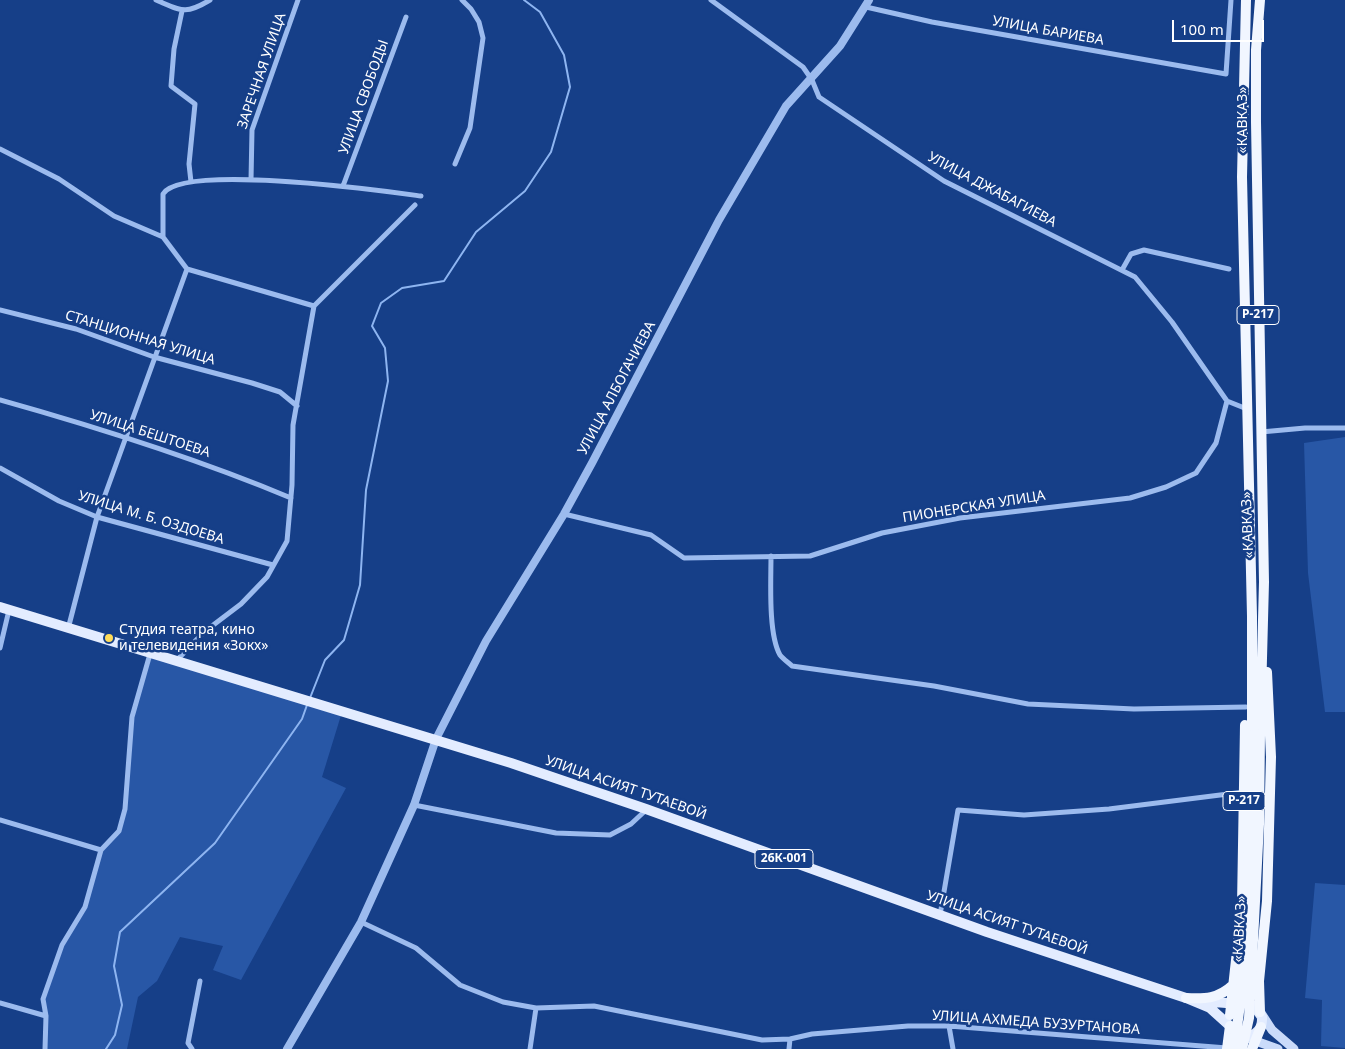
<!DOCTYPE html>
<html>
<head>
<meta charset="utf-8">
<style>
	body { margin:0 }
	#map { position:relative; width:1345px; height:1049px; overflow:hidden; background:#163f88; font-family:"Noto Sans",sans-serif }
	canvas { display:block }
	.scale { position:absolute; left:1172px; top:20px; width:92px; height:22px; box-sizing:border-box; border:2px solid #fff; border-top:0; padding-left:6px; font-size:15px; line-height:18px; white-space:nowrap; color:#fff; -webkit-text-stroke:4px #163f88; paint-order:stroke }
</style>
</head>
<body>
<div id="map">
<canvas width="1345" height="1049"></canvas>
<div class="scale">100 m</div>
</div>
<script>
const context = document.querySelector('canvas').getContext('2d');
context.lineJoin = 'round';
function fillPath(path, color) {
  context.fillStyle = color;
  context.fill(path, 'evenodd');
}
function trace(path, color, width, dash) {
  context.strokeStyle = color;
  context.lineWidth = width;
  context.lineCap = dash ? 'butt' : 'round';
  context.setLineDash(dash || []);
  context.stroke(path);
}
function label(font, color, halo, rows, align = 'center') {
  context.font = font + ' "Noto Sans",sans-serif';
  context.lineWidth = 5;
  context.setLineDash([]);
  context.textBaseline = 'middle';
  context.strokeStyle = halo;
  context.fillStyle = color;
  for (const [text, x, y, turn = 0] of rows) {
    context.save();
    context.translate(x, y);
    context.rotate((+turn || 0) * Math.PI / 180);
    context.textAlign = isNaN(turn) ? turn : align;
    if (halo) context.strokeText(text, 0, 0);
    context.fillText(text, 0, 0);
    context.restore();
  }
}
const green = new Path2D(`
	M1345 437V712H1325L1308 573 1304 443Z
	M150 654 342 712 322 777 346 788 241 980 213 970 223 946 180 937 157 981 138 997 127 1049H45L43 1000 62 945 85 907 101 850 119 831 125 809 132 717Z
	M1315 883 1345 885V1048L1321 1046 1322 1000 1305 998Z`);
const stream = new Path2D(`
	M310 698 325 660 344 640 360 585 366 490 388 381 385 348 372 326 381 303 402 288 444 281 476 232 525 191 551 152 570 87 564 55 540 12 524 0
	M106 1049 115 1035 122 1005 114 966 120 932 215 843 302 719 307 705`);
const minor = new Path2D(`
	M156 0C182 11 185 15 210 0
	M711 0 803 67 812 80 819 97 944 181 1135 277 1172 322 1227 401 1247 409
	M866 7 932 22 1226 74 1231 0
	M182 11 174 49 171 86 195 104 189 164 191 182
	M0 149 59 179 114 216 163 237 187 269 314 306
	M455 164 470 128 483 38 479 22 471 9 462 0
	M251 180 252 130 298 0
	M343 186 406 17
	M163 237V194C182 163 383 191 421 196
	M1122 270 1131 254 1144 250 1229 269
	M0 310 76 329 154 357 252 383 280 392 297 406
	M0 400C100 428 195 458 291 498
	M1261 432 1305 428H1345
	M0 468 59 501 97 517 273 565
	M564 514 651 535 684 558 810 556 882 533 960 518 1130 498 1166 487 1196 473 1216 443 1227 401
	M771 556C771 581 768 634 780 655 783 659 789 663 792 666L934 686 1028 704 1134 709 1246 707
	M68 629 97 517 187 269
	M0 648 9 610
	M176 661 204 632 241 604 267 577 287 541 292 485 293 425 314 306 415 205
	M414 805 556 833 610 835 631 824 646 810
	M0 820 101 850
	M940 915 958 810 1024 815 1109 809 1244 792
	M361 922 416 948 460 985 503 1002 536 1008 594 1006 762 1040 790 1039 812 1034 908 1026H949L1227 1048
	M0 1003 46 1016
	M949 1026 953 1049
	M45 1049 46 1016 43 999 62 945 85 907 101 850 119 831 125 809 132 717 150 654
	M192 1049 188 1043 200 981
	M530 1049 536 1008
	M789 1049 790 1039`);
const tertiary = new Path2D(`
	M287 1049 361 922 414 805 436 739 486 641 564 514 592 463 719 220 786 106 840 46 869 0`);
const secondary = new Path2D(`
	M1261 1013 1272 1030 1294 1049
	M1250 1039 1278 1049`);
const primary = new Path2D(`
	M0 607 511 763 646 809 987 932 1186 998 1210 1008 1230 1026
	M1201 1001 1239 1004
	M1237 1034C1251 1040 1263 1032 1262 1017L1254 1006`);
const trunk = new Path2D(`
	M1246 0 1242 177 1252 616V735
	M1260 734 1264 582 1256 122V50L1260 0
	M1186 998C1205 999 1218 999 1233 985
	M1260 1012 1259 981 1267 901 1271 757 1267 672
	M1230 1015 1242 905 1245 725
	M1227 1049 1230 1026
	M1252 1049 1261 1027`);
const trunkBridge = new Path2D(`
	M1233 1049C1242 1005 1244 960 1246 915 1249 855 1251 795 1252 735
	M1242 1049 1249 1018 1259 824 1260 734`);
const markers = [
	[109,638,5,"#ffdc59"]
];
const shields = [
	[1258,315,42],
	[1244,801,42],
	[784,859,58]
];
const shieldNames = [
	["Р-217",1258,315],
	["Р-217",1244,801],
	["26К-001",784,859]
];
const streetNames = [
	["УЛИЦА БАРИЕВА",1048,31,10],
	["ЗАРЕЧНАЯ УЛИЦА",262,71,-71],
	["УЛИЦА СВОБОДЫ",364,97,-70],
	["«КАВКАЗ»",1243,120,-90],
	["УЛИЦА ДЖАБАГИЕВА",992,190,28],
	["СТАНЦИОННАЯ УЛИЦА",140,338,17],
	["УЛИЦА АЛБОГАЧИЕВА",617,388,-62],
	["УЛИЦА БЕШТОЕВА",150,434,18],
	["ПИОНЕРСКАЯ УЛИЦА",974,507,-9],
	["УЛИЦА М. Б. ОЗДОЕВА",151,518,17],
	["«КАВКАЗ»",1248,525,-92],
	["УЛИЦА АСИЯТ ТУТАЕВОЙ",626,788,19],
	["УЛИЦА АСИЯТ ТУТАЕВОЙ",1007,923,19],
	["«КАВКАЗ»",1240,929,-87],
	["УЛИЦА АХМЕДА БУЗУРТАНОВА",1036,1023,4]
];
const poiNames = [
	["Студия театра, кино",119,630],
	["и телевидения «Зокх»",119,646]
];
fillPath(green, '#2857a6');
trace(stream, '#8eb5f1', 2);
trace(minor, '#9cbbee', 5);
trace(tertiary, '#9cbbee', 8);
trace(secondary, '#cadbfa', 9);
trace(primary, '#e3ecff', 10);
trace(trunk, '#f1f6ff', 10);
trace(trunkBridge, '#f1f6ff', 10);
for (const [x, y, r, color] of markers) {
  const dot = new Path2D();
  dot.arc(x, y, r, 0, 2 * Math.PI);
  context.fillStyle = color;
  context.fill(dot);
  trace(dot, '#163f88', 2);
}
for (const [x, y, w] of shields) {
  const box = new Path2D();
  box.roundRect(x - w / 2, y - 9.5, w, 19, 4);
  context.fillStyle = '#163f88';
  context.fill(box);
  trace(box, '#fff', 1);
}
label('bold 12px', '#fff', null, shieldNames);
label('14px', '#fff', '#163f88', streetNames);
label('14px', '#fff', '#163f88', poiNames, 'left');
</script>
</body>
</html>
